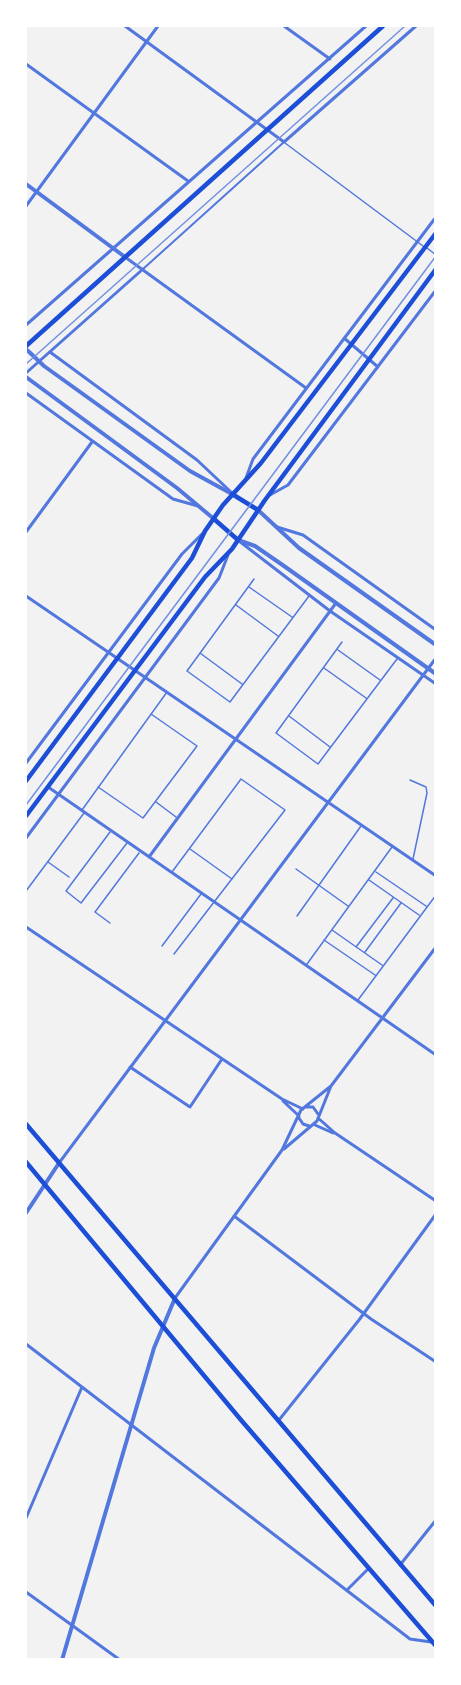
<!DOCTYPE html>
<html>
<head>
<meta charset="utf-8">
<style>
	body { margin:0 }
	#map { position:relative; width:461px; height:1685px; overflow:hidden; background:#f2f2f2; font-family:"DM Sans",sans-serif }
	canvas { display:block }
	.frame { position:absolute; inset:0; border:27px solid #fff; pointer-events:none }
</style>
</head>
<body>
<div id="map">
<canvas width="461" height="1685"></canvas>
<div class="frame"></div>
</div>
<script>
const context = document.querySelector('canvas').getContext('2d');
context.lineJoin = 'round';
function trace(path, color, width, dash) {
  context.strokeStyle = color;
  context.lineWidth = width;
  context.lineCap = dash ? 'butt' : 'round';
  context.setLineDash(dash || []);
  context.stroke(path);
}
const service = new Path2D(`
	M285 143 423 246
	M427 248 436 255
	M254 579 187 671 230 702 309 596
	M249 587 292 617
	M236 605 278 636
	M342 642 276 733 318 764 397 659
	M338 650 380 680
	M200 653 242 684
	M324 668 366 698
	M289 716 330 747
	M410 780 426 787 427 793 413 859
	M98 787 143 818 197 746 151 714
	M156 802 176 817
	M82 810 167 692
	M110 832 66 891 81 903 127 843
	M190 849 232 879
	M48 862 69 877
	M296 869 348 906
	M172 872 241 779 285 810 174 954
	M376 872 426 906
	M369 880 419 915
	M26 891 84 813
	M297 916 361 826
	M110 923 95 912 139 853
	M332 930 382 965
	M324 940 375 975
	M162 946 201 894
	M356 947 393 898
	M365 952 401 903
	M307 964 392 847
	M358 1000 436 895`);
const pedestrian = new Path2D(`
	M143 269 284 142`);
const minor = new Path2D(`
	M125 26 284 142 416 26
	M284 26 330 59
	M26 64 188 181
	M26 206 158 26
	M125 257 306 388
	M26 325 366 26
	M344 338 378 367
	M50 352 197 460 231 492
	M26 373 143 269
	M26 393 173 499 198 506
	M246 478 253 459 436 217
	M270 495 288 485 436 290
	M277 527 303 535 436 630
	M26 532 92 442
	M239 541 330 611 436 684
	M26 596 436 876
	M26 763 182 554 202 534
	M48 787 436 1055
	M26 838 219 578 228 555
	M149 857 336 603
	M26 927 282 1099 303 1109
	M130 1067 190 1107 222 1059
	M283 1101 299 1116
	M305 1107H313L318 1114
	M299 1118 303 1124 309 1126
	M318 1118 335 1133 436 1201
	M315 1125 333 1133
	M284 1149 317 1121 331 1086 436 947
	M59 1163 436 658
	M234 1216 371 1319 436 1362
	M175 1298 282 1150 301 1110 331 1086
	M26 1344 410 1639 431 1642
	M279 1420 359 1320 436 1214
	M26 1518 82 1387
	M400 1565 436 1520
	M347 1590 369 1568
	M26 1592 120 1660`);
const tertiary = new Path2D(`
	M26 184 125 257
	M26 349 44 366 190 471 232 494
	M26 377 177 488 214 519
	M258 510 299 548 436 645
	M238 540 255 546 284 566 436 674
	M26 1213 59 1163
	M62 1660 154 1348 175 1298`);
const secondary = new Path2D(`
	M26 346 383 26`);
const primary = new Path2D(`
	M232 494 258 510
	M214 519 238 540
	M26 781 192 558 205 531 223 505 261 463 436 233
	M26 816 205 577 232 549 265 500 436 269
	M26 1124 436 1606
	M26 1162 241 1420 436 1646`);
const tram = new Path2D(`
	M26 364 405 26
	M26 805 436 256`);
trace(service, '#5277de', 1.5);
trace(pedestrian, '#5277de', 2);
trace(minor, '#5277de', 3);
trace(tertiary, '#5277de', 4);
trace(secondary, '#1d4ed8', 4.5);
trace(primary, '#1d4ed8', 4.5);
trace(tram, '#7290e2', 1.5);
</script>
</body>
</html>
